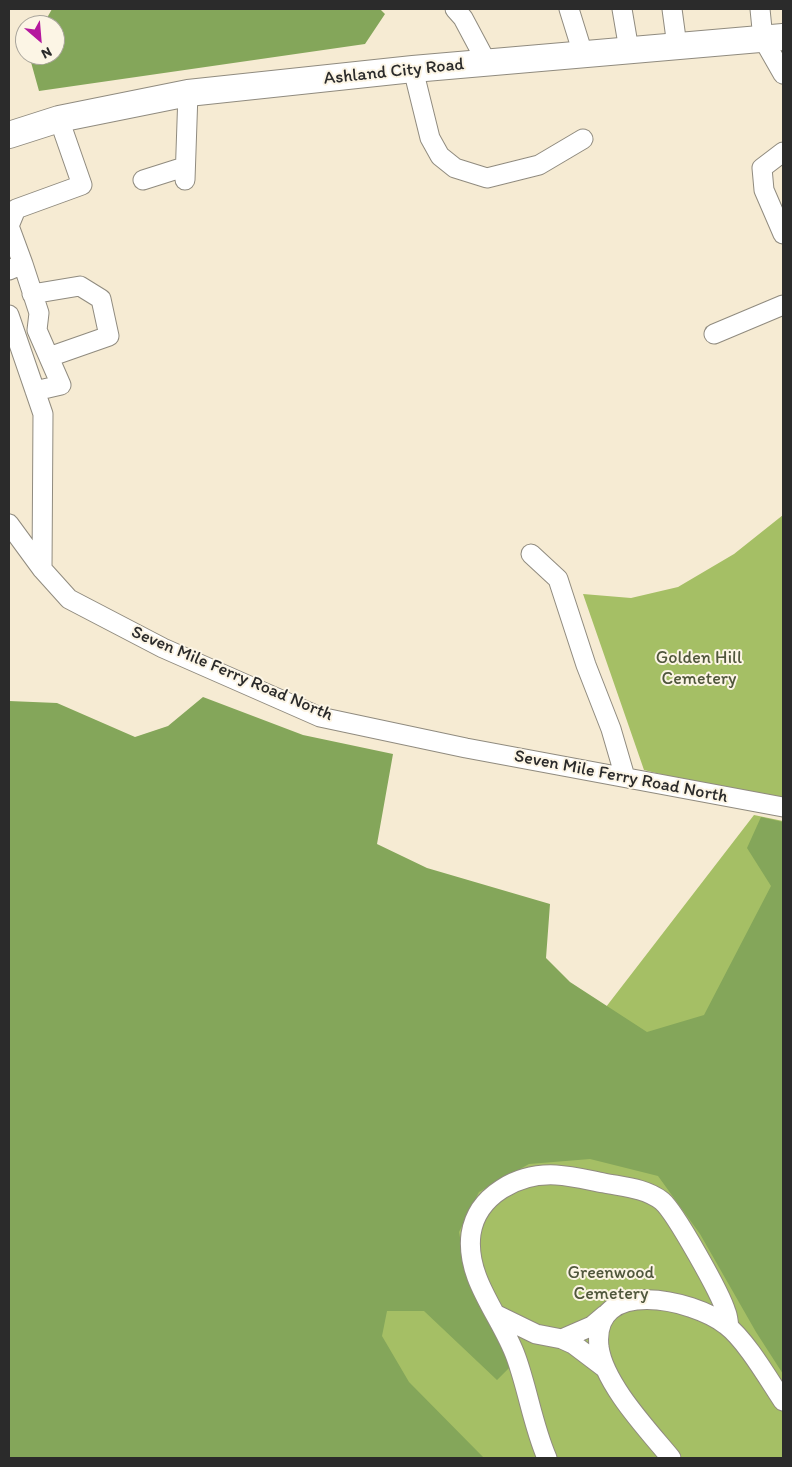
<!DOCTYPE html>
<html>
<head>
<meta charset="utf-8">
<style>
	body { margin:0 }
	#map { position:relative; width:792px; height:1467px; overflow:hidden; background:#f6ebd3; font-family:Itim,sans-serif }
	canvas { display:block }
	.frame { position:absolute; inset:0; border:10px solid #2b2b2b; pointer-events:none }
	.north { position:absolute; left:15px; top:15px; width:50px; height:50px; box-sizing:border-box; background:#fcf5e5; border:1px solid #a8a49b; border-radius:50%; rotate:153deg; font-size:14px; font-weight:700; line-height:20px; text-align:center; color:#2b2b2b }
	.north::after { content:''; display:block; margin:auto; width:18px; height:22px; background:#b5179e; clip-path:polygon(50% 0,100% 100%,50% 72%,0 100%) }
</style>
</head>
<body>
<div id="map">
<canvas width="792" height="1467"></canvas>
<div class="frame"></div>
<div class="north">N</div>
</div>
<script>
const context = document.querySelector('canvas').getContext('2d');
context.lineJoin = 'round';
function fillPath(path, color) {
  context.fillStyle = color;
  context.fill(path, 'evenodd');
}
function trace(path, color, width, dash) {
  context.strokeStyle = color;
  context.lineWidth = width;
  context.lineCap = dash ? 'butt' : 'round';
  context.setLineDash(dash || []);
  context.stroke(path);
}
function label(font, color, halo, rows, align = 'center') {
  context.font = font + ' Itim,sans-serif';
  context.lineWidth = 4;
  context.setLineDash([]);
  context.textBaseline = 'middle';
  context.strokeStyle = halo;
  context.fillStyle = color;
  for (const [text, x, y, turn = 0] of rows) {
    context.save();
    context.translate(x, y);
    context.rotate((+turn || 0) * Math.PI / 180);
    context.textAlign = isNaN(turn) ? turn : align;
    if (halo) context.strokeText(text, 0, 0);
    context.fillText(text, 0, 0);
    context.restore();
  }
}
const green = new Path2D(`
	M783 515V800L724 790 644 770 583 594 631 598 678 587 734 554Z
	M754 815 783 821V1458H457L350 1339Z`);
const forest = new Path2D(`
	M52 9H380L385 14 365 44 39 91 29 55H55V25H43Z
	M203 697 303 735 393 754 377 844 427 868 550 904 546 958 570 982 647 1032 704 1015 771 886 747 848 761 817 783 822V1374L756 1332 700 1234 658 1176 590 1159 529 1164 479 1192 459 1232 467 1275 511 1366 497 1380 424 1311H387L382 1336 409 1382 484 1458H9V701L57 703 135 737 168 726Z`);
const minor = new Path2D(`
	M455 9 463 18 487 63
	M569 9 583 54
	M622 9 629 50
	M672 9 677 46
	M760 9 763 39 783 74
	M413 69 430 138 440 156 455 168 487 178 539 165 583 139
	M783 152 762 168 764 190 783 234
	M143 180 184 167
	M185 180 188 93
	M23 264 39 313 37 330 61 385 35 391
	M9 270 23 264 9 226 16 209 82 185 59 119
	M32 294 80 286 101 299 109 336 49 357
	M9 315 43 414 42 569
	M714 334 783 305
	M9 524 42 569 69 599 163 648 320 717 466 748 783 807
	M531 554 558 579 586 665 611 729 625 777
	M497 1315 536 1334 562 1339 573 1344 606 1369
	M562 1339 592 1326 605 1315
	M547 1458C533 1426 528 1390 516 1357 502 1317 465 1279 471 1234 477 1195 518 1173 556 1175 572 1176 588 1180 604 1183 624 1187 645 1188 662 1201 675 1212 721 1294 726 1312 728 1316 728 1322 729 1327
	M671 1458C648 1430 604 1384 599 1347 591 1276 693 1299 726 1325 746 1340 769 1380 783 1401`);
const highway = new Path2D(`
	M9 135 59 119 188 93 413 69 783 37`);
const streetNames = [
	["Ashland City Road",394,72,-6],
	["Seven Mile Ferry Road North",232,674,23],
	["Seven Mile Ferry Road North",621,777,11]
];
const parkNames = [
	["Golden Hill",699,658],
	["Cemetery",699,679],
	["Greenwood",611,1273],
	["Cemetery",611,1294]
];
fillPath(green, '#a5bf65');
fillPath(forest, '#84a65a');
trace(minor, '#908b7f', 21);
trace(highway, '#908b7f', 28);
trace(minor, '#fff', 19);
trace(highway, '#fff', 26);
label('18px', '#2b2b2b', '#fcf5e5', streetNames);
label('18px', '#50573c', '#fcf5e5', parkNames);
</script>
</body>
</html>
